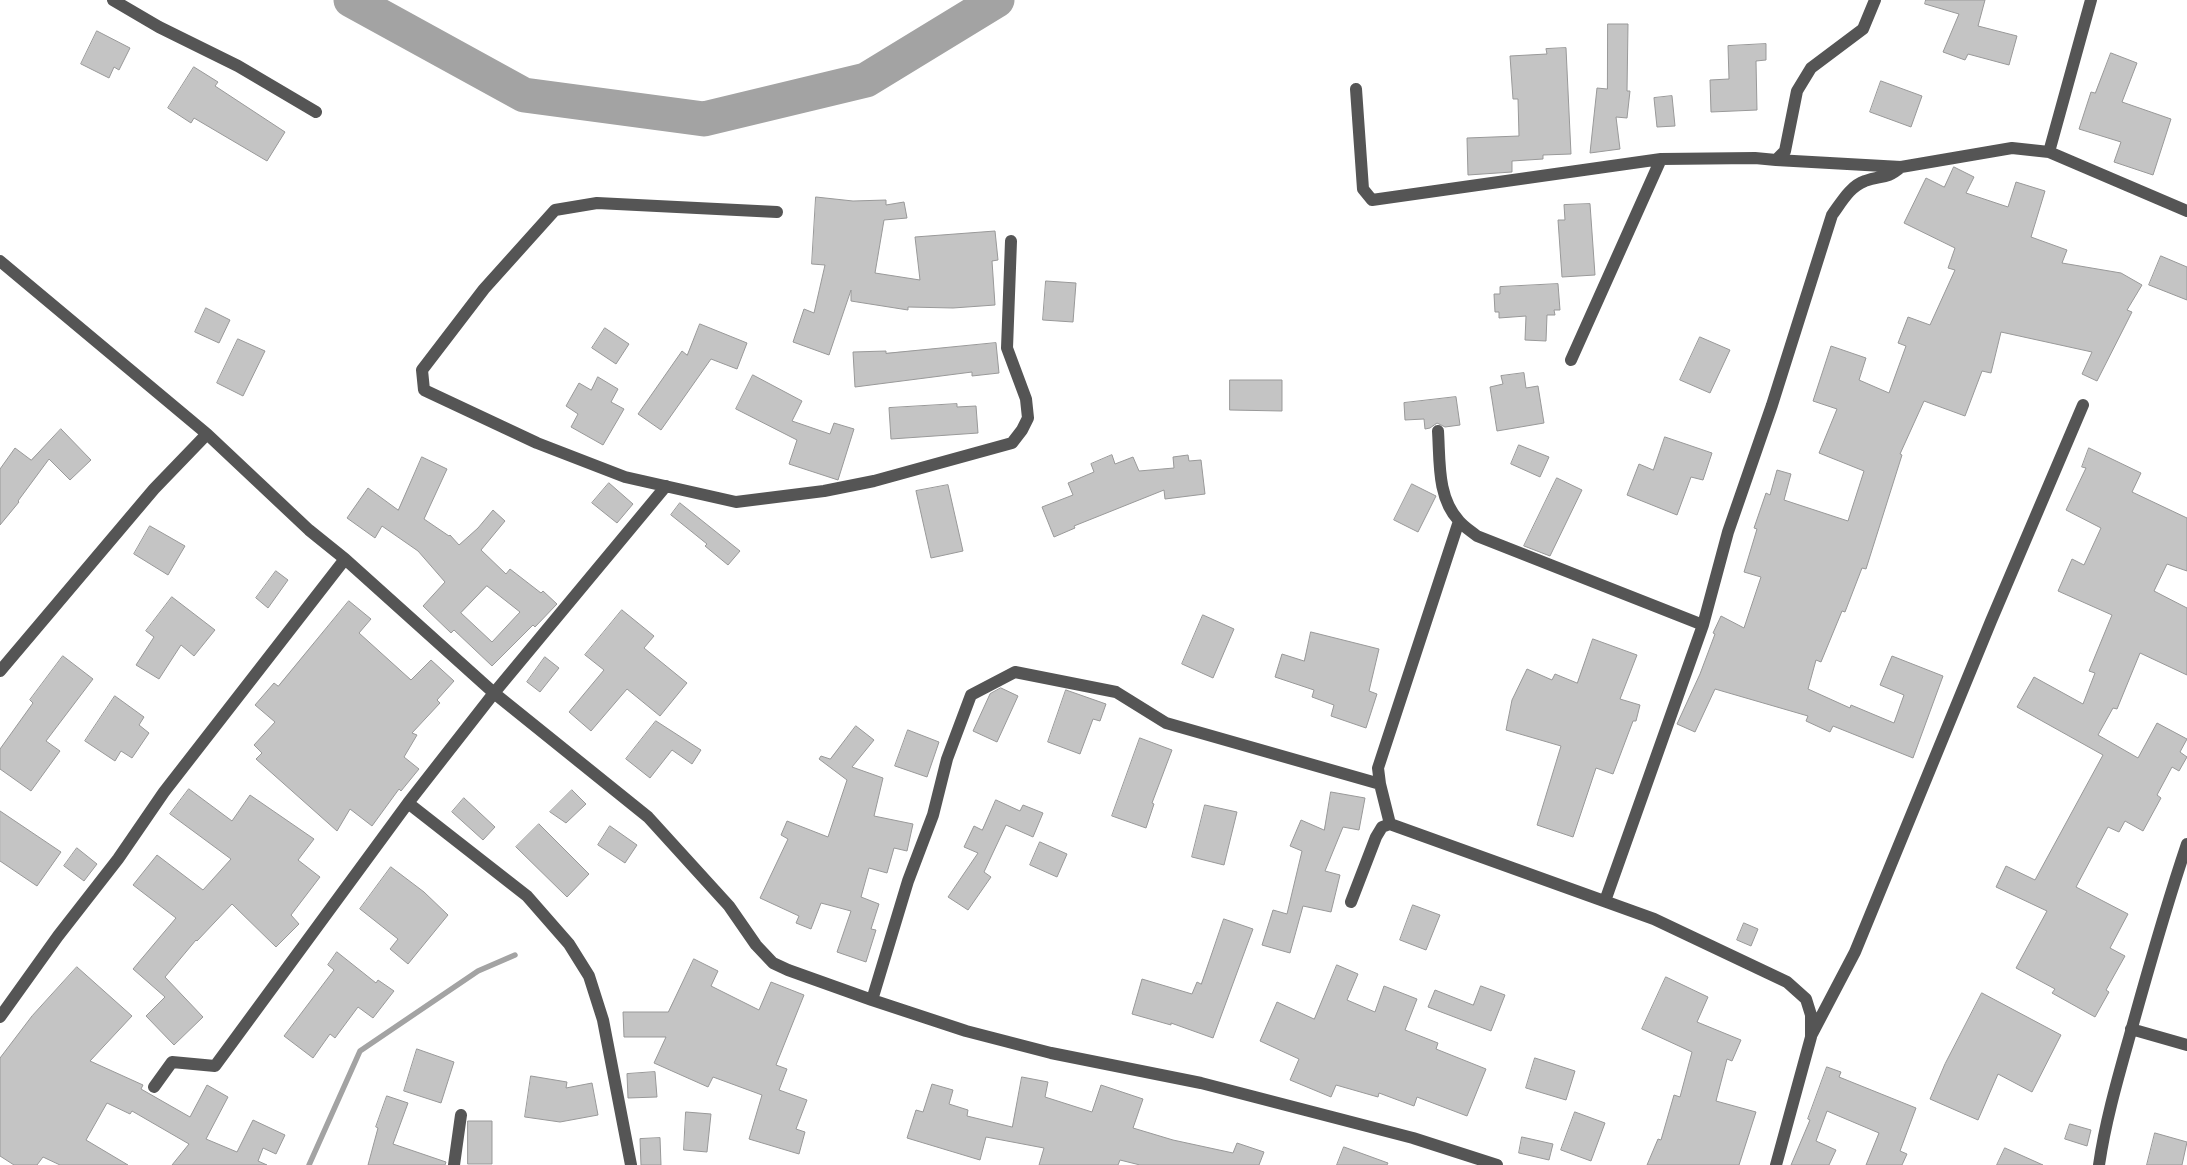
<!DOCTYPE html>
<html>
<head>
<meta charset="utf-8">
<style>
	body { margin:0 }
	canvas { display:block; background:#fff }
</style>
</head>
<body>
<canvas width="2187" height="1165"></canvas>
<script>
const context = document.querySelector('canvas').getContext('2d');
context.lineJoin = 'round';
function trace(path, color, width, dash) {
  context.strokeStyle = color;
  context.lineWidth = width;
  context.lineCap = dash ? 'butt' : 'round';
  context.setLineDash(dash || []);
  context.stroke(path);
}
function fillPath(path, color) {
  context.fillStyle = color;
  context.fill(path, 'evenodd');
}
const stream = new Path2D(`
	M309 1165 360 1051 478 971 515 955`);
const river = new Path2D(`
	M351 0 524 95 704 119 866 80 997 0`);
const building = new Path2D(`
	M1926 0H1985L1978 26 2017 36 2009 65 1968 54 1965 60 1943 52 1959 14 1925 4Z
	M1608 24H1628L1627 91H1630L1627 118 1616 117 1620 149 1590 153 1597 88 1607 89Z
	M97 31 130 48 119 70 114 67 109 78 81 64Z
	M1766 44V60L1756 61 1757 110 1711 112 1710 80 1729 79 1728 46Z
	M1566 48 1571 154 1543 155V159L1512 161V172L1468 175 1467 138 1519 136 1518 99H1513L1510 56 1547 54 1546 49Z
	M2111 53 2137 63 2122 102 2171 119 2153 175 2114 162 2121 142 2079 129 2091 92 2095 93Z
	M194 67 218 82 215 86 285 132 267 161 194 118 191 123 168 108Z
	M1881 81 1922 96 1911 127 1870 112Z
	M1672 96 1675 126 1657 127 1654 98Z
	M1954 167 1974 177 1966 193 2008 207 2016 182 2045 191 2031 237 2067 250 2062 263 2121 273 2142 285 2127 310 2132 312 2097 381 2082 374 2092 352 2001 332 1991 373 1982 371 1965 416 1924 401 1900 454 1902 455 1866 569 1862 568 1845 612 1842 611 1821 662 1816 660 1808 689 1850 708 1851 705 1894 723 1904 695 1880 685 1892 656 1943 676 1913 758 1833 726 1830 732 1806 721 1808 716 1715 689 1695 732 1677 724 1700 674 1715 634 1713 633 1721 616 1744 628 1761 577 1744 572 1757 529 1754 528 1766 493 1770 495 1777 470 1791 474 1784 500 1848 521 1864 471 1819 453 1837 409 1813 401 1831 346 1866 358 1859 380 1889 393 1906 346 1898 343 1908 317 1930 325 1955 270 1948 268 1955 248 1904 223 1926 178 1944 187Z
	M816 197 853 201 886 200V205L904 202 907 218 884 220 875 273 920 280 915 237 995 231 998 260 992 261 995 305 953 308 908 307V310L851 301V290L829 355 793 342 804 309 814 313 825 265 812 264Z
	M1590 204 1595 275 1562 277 1558 220H1565L1564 205Z
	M2161 256 2187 267V300L2149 285Z
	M1046 281 1076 283 1073 322 1043 320Z
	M1558 284 1560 310H1554L1555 315H1547L1546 341 1525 340 1526 316 1499 318V312H1495L1494 294H1500V287Z
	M206 308 230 320 219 343 195 332Z
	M700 324 747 343 737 369 711 359 661 430 638 414 682 351 687 355Z
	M605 328 629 344 616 364 592 348Z
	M1700 337 1730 350 1710 393 1680 380Z
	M238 339 265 351 243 396 217 383Z
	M996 343 999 373 972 376V372L855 387 853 352 886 351V353Z
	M1524 373 1526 388 1538 386 1544 423 1497 431 1490 387 1503 384 1501 376Z
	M753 375 802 401 792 421 830 434 834 423 854 429 838 480 789 464 797 440 736 409Z
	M598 377 618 389 611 402 624 409 603 445 571 427 578 414 566 406 579 383 591 390Z
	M1230 380H1282V411L1230 410Z
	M1456 397 1460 425 1445 427 1437 423 1430 428 1425 429 1424 419 1405 420 1404 403Z
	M957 404V407L976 406 978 433 891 439 889 408Z
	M61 429 91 460 70 480 49 459 18 501 19 502 0 525V469L15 448 31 460Z
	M1665 437 1712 453 1703 480 1691 477 1677 515 1627 495 1639 464 1653 470Z
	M1519 445 1549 457 1540 477 1511 464Z
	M2089 448 2141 473 2132 492 2187 518V571L2167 564 2154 591 2187 608V675L2140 653 2117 709 2113 708 2098 735 2138 758 2157 723 2187 739 2180 752 2187 757 2179 771 2172 767 2157 795 2161 798 2143 831 2125 821 2119 832 2108 827 2076 887 2128 914 2110 948 2125 956 2106 990 2109 992 2095 1017 2052 993 2055 989 2016 968 2047 911 1996 887 2006 866 2035 880 2103 755 2017 707 2034 677 2083 704 2095 673 2089 671 2112 615 2058 591 2072 559 2084 565 2101 528 2066 510 2086 468 2082 467Z
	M1112 455 1115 464 1133 457 1139 471 1174 468 1173 457 1188 455 1189 461 1201 460 1205 494 1165 499 1164 490 1074 526 1075 528 1054 537 1042 507 1073 495 1068 483 1094 472 1091 464Z
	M422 457 447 469 424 519 449 536 450 535 459 545 478 528 493 510 505 521 481 550 506 574 510 569 541 593 543 591 557 604 535 627 533 625 492 666 454 630 451 633 423 606 445 582 418 551 382 526 375 538 347 518 368 488 398 510ZM487 586 520 612 492 642 461 613Z
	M1557 478 1582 490 1550 556 1524 546Z
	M609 483 633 504 617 523 592 503Z
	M1412 484 1436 496 1418 532 1394 520Z
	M948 485 963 551 931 558 916 491Z
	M680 503 740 551 728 565 705 546 707 544 671 515Z
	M150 526 185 546 168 575 134 554Z
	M276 571 288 580 268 608 256 598Z
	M172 597 215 630 194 656 181 645 159 679 136 665 154 637 146 631Z
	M349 601 371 619 359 633 411 680 431 660 454 681 437 700 440 703 412 733 417 735 404 757 419 769 401 791 399 789 372 826 350 809 337 831 256 759 262 753 254 745 275 722 255 705 274 683 278 686Z
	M622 610 654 636 644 648 687 683 660 716 627 689 591 731 569 712 604 670 585 655Z
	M1203 615 1234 629 1213 678 1182 664Z
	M1311 632 1379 649 1369 691 1377 694 1366 728 1331 716 1334 705 1312 697 1314 690 1275 677 1282 654 1304 661Z
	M1593 639 1637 655 1620 699 1640 705 1636 721H1633L1613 774 1596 768 1573 837 1537 825 1561 746 1506 730 1512 700 1527 669 1552 680 1555 674 1577 683Z
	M63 656 93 679 46 741 60 751 31 791 0 769V749L33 703 30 700Z
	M545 657 559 668 540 692 527 682Z
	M1001 688 1018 696 997 742 973 731 990 694Z
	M1066 690 1106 704 1100 721 1093 719 1080 754 1048 742Z
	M115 696 144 717 139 725 149 733 132 758 121 751 115 761 85 741Z
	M656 721 701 750 692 764 672 750 650 778 626 759Z
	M856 726 874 740 852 767 883 778 874 816 913 824 907 851 894 848 887 873 869 868 861 897 879 904 871 929 876 930 866 962 837 952 851 911 821 903 811 929 796 923 799 916 760 898 788 839 781 835 787 821 828 837 847 780 819 759 821 756 830 759Z
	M908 730 939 742 927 777 895 766Z
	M1140 738 1172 750 1152 803 1154 804 1146 828 1112 816Z
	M189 789 232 821 250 795 314 839 298 860 320 877 291 915 299 924 276 947 232 904 197 941 196 940 165 977 203 1017 174 1045 146 1016 165 997 133 969 176 918 133 885 157 855 203 890 231 859 170 814Z
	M572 790 586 804 566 823 550 812Z
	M1331 792 1365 798 1359 830 1343 827 1325 871 1340 875 1331 912 1303 906 1290 953 1262 945 1273 910 1287 914 1302 851 1290 846 1301 820 1324 830Z
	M464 798 495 827 483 840 452 812Z
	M996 800 1020 811 1023 805 1043 813 1033 837 1006 825 984 872 991 877 968 910 948 897 978 853 964 847 974 826 982 830Z
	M1205 805 1237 812 1224 865 1192 857Z
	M0 811 61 852 37 886 0 861Z
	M539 824 589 874 567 897 516 847Z
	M610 826 637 845 625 863 598 845Z
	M1040 842 1067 854 1057 877 1030 865Z
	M77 848 97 864 84 881 64 866Z
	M391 867 424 892 448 915 408 964 390 949 398 939 360 909Z
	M1413 905 1440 915 1426 950 1400 940Z
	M1224 919 1253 929 1213 1038 1171 1023V1025L1132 1014 1142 979 1192 994 1197 982 1201 984Z
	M1744 923 1758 929 1751 946 1737 940Z
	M337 952 376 983 378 980 394 991 373 1018 358 1007 335 1038 330 1034 313 1058 284 1036 334 970 328 965Z
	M694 959 718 971 711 986 759 1010 771 982 804 995 776 1065 787 1069 779 1090 807 1100 796 1129 805 1132 799 1154 749 1139 762 1095 713 1077 708 1087 654 1063 666 1037H624L623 1012H668Z
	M1337 965 1358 974 1347 1000 1375 1012 1384 986 1417 999 1405 1030 1438 1043 1436 1049 1486 1069 1467 1116 1417 1097 1414 1106 1379 1093 1378 1097 1336 1085 1331 1097 1290 1080 1299 1059 1260 1041 1277 1002 1314 1019Z
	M77 967 132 1016 90 1061 143 1085 141 1089 190 1117 207 1085 228 1097 206 1139 237 1152 253 1120 285 1135 276 1154 263 1148 258 1161 267 1165H172L189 1144 132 1111 130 1114 107 1103 86 1140 128 1165H60L43 1157 37 1165H14L0 1156V1058L32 1016Z
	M1666 977 1708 997 1697 1022 1741 1040 1732 1061 1727 1059 1716 1101 1756 1112 1739 1165H1647L1658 1139 1661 1140 1674 1095 1680 1097 1692 1052 1642 1029Z
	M1481 986 1505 995 1491 1031 1428 1007 1435 990 1473 1005Z
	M1982 993 2061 1035 2032 1092 1998 1074 1978 1120 1930 1099 1945 1064Z
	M417 1049 454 1062 441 1103 404 1091Z
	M1535 1058 1575 1071 1566 1100 1526 1088Z
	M1827 1067 1841 1072 1839 1077 1916 1108 1900 1151 1907 1154 1902 1165H1866L1879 1133 1827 1111 1816 1141 1836 1150 1829 1165H1791L1810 1120 1808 1119Z
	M655 1072 657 1097 628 1098 627 1074Z
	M531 1076 567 1082 566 1088 592 1083 598 1115 560 1122 525 1117Z
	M1022 1077 1048 1082 1045 1097 1092 1112 1101 1085 1143 1099 1133 1128 1173 1140 1233 1153 1237 1143 1264 1152 1259 1165H1140L1120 1160 1118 1165H1039L1044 1148 986 1137 980 1160 907 1138 916 1110 923 1112 932 1084 953 1090 949 1104 968 1110 967 1116 1012 1127Z
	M387 1096 408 1103 393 1144 446 1162 445 1165H368L378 1128 376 1127Z
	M686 1112 711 1114 707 1152 684 1150Z
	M1575 1112 1605 1123 1591 1161 1561 1150Z
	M468 1121H492V1164H468Z
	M2070 1124 2091 1130 2087 1146 2065 1139Z
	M2155 1133 2187 1142 2182 1165H2147Z
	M1522 1137 1553 1144 1549 1160 1519 1153Z
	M660 1138 661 1165H641L640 1139Z
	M1344 1147 1388 1163 1387 1165H1337Z
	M2005 1148 2043 1165H1997Z`);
const minor = new Path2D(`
	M113 0 159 27 238 66 316 112
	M1356 89 1363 189 1372 200 1661 159 1755 158 1776 160 1785 151 1797 91 1811 68 1863 29 1875 0
	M2049 152 2091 0
	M1776 160 1901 167 2012 148 2049 152 2187 211
	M777 212 597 203 555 210 484 289 422 370 424 390 537 443 625 477 736 502 824 491 874 481 1012 443 1022 430 1028 418 1026 399 1007 348 1011 241
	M0 261 207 434 309 530 345 559 494 693 648 817 729 906 756 945 773 963 788 970 872 1000 966 1031 1051 1053 1201 1083 1413 1138 1497 1165
	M1571 360 1661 159
	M1438 431C1440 462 1437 497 1459 521 1464 527 1471 531 1477 536L1703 625
	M0 671 154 489 207 434
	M408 803 527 896 569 944 589 976 603 1020 631 1165
	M1390 824 1380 784 1378 768 1459 521
	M1605 901 1703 625 1728 532 1772 405 1832 215C1841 203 1850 186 1865 181 1881 175 1886 180 1901 167
	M1351 902 1376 837 1382 827 1390 824 1654 919 1787 982 1806 999 1811 1015V1037L1776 1165
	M872 1000 908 881 933 815 947 759 971 695 1015 672 1116 692 1166 723 1380 784
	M0 1017 58 936 118 859 164 792 345 559
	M2131 1029 2187 1045
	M1812 1034 1855 952 1991 621 2083 405
	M154 1087 172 1062 215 1066 408 803 494 693 666 486
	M454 1165 461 1115
	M2099 1165C2106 1117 2120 1071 2133 1024 2150 963 2167 903 2187 844`);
trace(stream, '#a3a3a3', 5.5);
trace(river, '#a3a3a3', 35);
fillPath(building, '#c4c4c4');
trace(building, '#999', 1);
trace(minor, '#555', 12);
</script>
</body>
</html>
